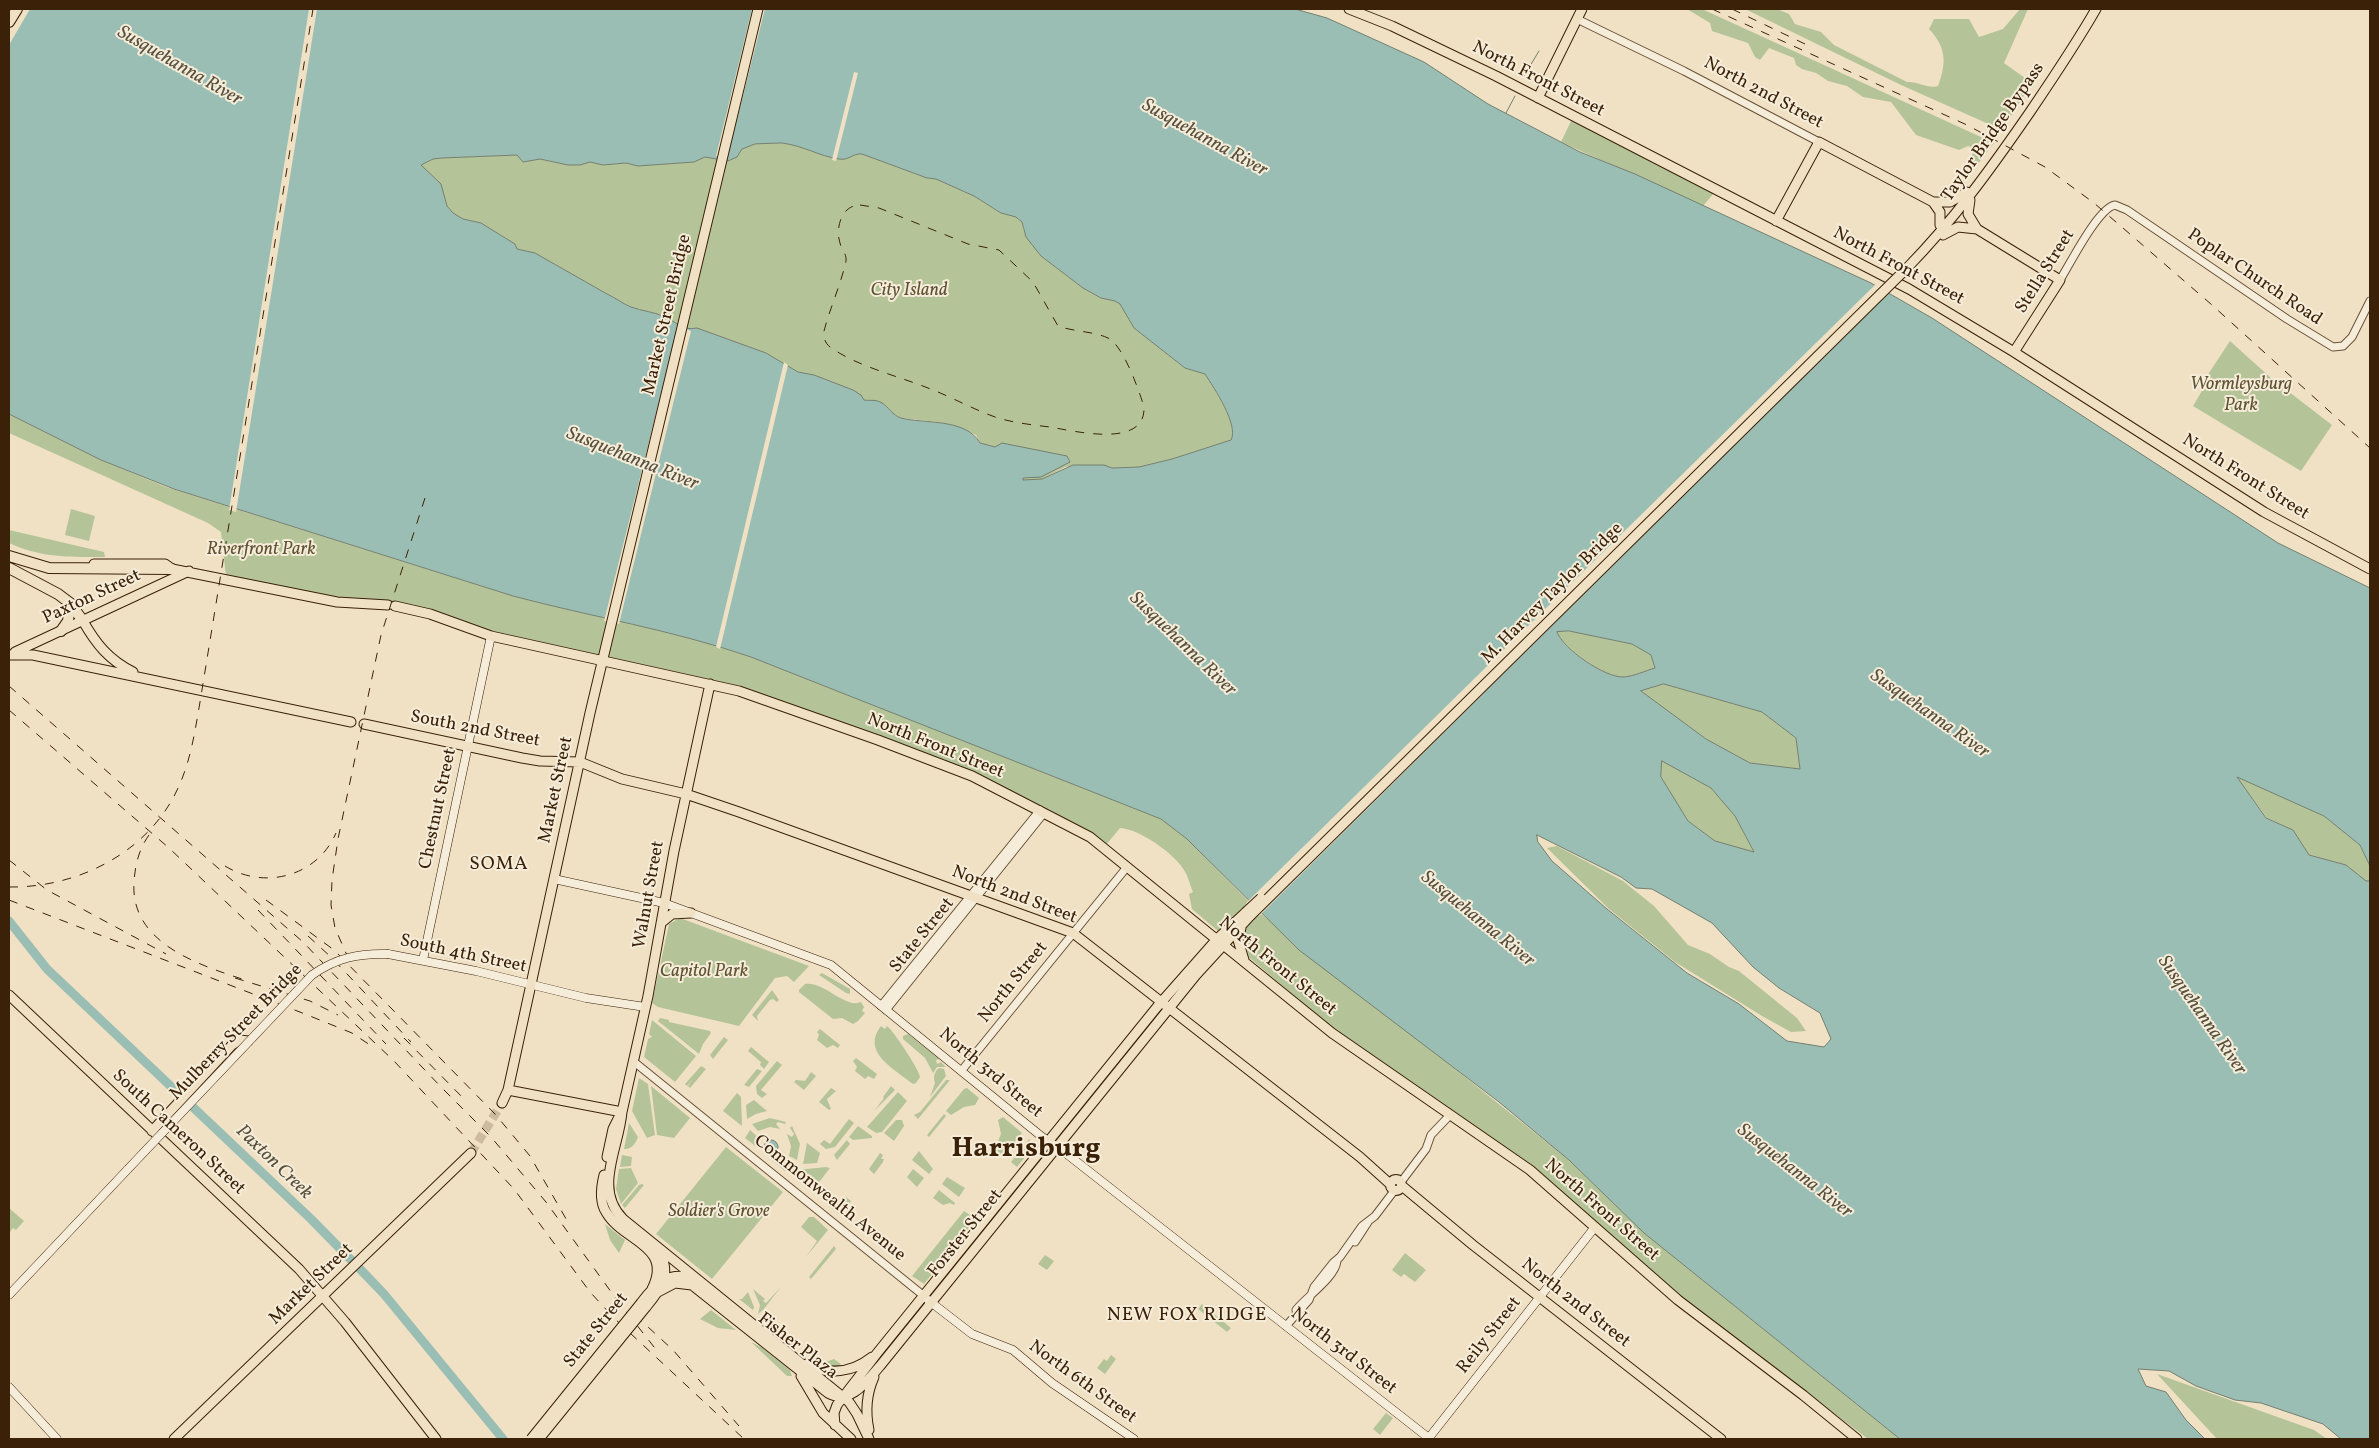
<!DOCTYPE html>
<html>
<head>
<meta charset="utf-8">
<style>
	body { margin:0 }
	#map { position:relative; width:2379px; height:1448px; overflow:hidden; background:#f0e1c5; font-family:Vollkorn,serif }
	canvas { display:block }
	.frame { position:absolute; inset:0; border:10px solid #3a2108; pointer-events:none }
</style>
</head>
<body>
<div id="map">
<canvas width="2379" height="1448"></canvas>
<div class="frame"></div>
</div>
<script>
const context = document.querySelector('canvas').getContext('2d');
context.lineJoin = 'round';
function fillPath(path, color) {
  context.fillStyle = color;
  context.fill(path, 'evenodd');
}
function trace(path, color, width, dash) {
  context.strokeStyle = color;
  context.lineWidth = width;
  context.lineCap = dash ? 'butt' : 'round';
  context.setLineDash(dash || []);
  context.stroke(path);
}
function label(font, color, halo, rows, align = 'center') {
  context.font = font + ' Vollkorn,serif';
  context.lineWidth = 4;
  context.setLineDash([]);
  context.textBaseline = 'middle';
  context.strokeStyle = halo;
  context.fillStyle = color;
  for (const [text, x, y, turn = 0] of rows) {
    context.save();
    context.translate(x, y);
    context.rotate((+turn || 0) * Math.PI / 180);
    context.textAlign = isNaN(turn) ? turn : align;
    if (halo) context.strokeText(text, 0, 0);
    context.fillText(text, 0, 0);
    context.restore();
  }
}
const green = new Path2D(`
	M1687 9H1702L1994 143 1957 191C1962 181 1974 157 1973 148L1968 146 1959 150 1916 135 1891 102 1863 97 1847 86 1828 81 1816 73 1802 69 1796 65 1794 58 1769 48 1760 60 1755 57 1748 43 1712 31 1710 23Z
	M1745 9H1777L1789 14 1795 24 1821 32 1834 45 1907 82C1918 81 1928 89 1938 86 1947 62 1946 47 1929 29L1934 19H1969L1979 37 2003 29 2020 9H2028L2004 63 2032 83 2002 130 1901 85Z
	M1572 119 1714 193 1703 206 1561 142Z
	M782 143C805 146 818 156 839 159 848 161 853 153 862 154L927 178 936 179 974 196 1001 213 1016 217 1022 222 1024 232 1041 256 1083 288 1101 298 1115 301 1120 304 1134 328 1185 368 1205 374C1213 388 1239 424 1231 440L1172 459 1139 467 1112 468 1078 465 1065 467 1042 479 1023 480V478L1041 476 1070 461 1067 456 995 447 980 443 976 435 961 428 937 422 901 418 891 412 884 404 864 400 853 390 814 375 798 372 766 353 697 328C682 331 677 322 665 317 655 312 642 311 631 307 623 304 616 298 607 294L535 253 517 249 515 244 481 223 463 219 453 213 447 206 439 182 420 165 433 159 442 158 518 155 523 162 540 159 568 165H580L590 162 603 165 626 163 638 166 694 162 705 157 728 161 737 157 742 149 755 144Z
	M2230 341 2271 378 2332 425 2301 471 2193 406 2206 384 2205 379Z
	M9 414 101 460 166 487 513 596C592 617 673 630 751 657L1161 819 1187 839 1261 914 1569 1160 1644 1233 1900 1439H1868L1677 1295 1538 1171 1331 1027 1192 909 1189 894 1193 892C1190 885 1188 876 1184 870 1174 853 1139 829 1120 828L1106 845 1095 835 975 774 740 686 492 631 434 611 400 603 338 597 226 576 221 532 208 523 9 433Z
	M71 509 95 516 89 541 65 535Z
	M9 530 104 552 105 557C70 557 41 558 9 543Z
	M1569 631 1632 644 1651 655 1655 668C1645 671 1634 676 1624 677 1605 678 1564 649 1557 632Z
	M1664 684 1762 712 1796 738 1800 769 1750 763 1706 739 1641 691Z
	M1662 760 1711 788 1735 816 1754 853 1715 841 1688 821 1661 777Z
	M2236 776 2324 816 2360 845 2370 866V881H2366L2346 865 2309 855 2293 830 2267 818Z
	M1557 846 1623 881 1654 906 1688 945 1710 954 1729 967 1739 971 1797 1018 1806 1031 1791 1032 1762 1016 1675 962 1609 909 1547 848Z
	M680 918 809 966 794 982 787 976 775 978 739 1026 658 1007 652 1003 669 924Z
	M822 973 850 989V994L846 993 819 975Z
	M805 984C824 981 845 1009 861 1002L864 1007 862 1011 865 1013 858 1021 853 1024 842 1018 833 1019 799 992V990Z
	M772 990 779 1000 777 1002 773 999 770 1000 757 1016 758 1021 752 1015Z
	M660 1018 669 1020V1022L710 1031 711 1033 703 1044 699 1054 658 1021Z
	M652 1020 696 1056 675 1082 644 1057 648 1039 652 1037 649 1034Z
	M881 1026 885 1029 887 1026C893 1030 920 1071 920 1077L916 1083 913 1084C893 1068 861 1052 881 1026Z
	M820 1029 840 1045 838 1048 833 1045 827 1048 817 1040 819 1035 817 1032Z
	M908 1034 940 1059 936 1060 937 1064 941 1062 946 1067H937L933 1073 925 1058 903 1039V1036Z
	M724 1037 728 1040 713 1059 710 1055Z
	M751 1047 769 1062 764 1069 760 1065 761 1062 748 1051Z
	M856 1058 877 1074 874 1079 868 1076 865 1079 855 1071 857 1067 853 1061Z
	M777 1061 782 1065 761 1090 767 1094 762 1098 757 1094 756 1086Z
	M701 1066 706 1069 690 1088 688 1086 693 1079 687 1086 685 1084Z
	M939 1068 944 1069 946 1076 930 1097 935 1083C933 1078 934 1072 939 1068Z
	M757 1069 762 1071 749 1087 744 1085Z
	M811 1072 816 1076 804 1090 794 1082 796 1080 805 1081Z
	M639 1078 648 1084 655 1135 647 1138 632 1111Z
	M946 1080H950L918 1119 914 1115 920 1112Z
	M651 1086 690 1118 674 1138 657 1135Z
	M891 1086 895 1090 874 1111 884 1098 883 1097Z
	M831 1088 836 1091 827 1099 831 1109 829 1110 819 1102Z
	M967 1088 979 1098 975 1105 964 1107 951 1115 946 1111 964 1089Z
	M898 1092 907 1101 882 1132 876 1133 867 1127Z
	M737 1093 741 1097 742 1126 723 1111Z
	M754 1100 767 1111 756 1114 747 1119 746 1105Z
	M944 1114 946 1116 929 1137 927 1135Z
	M1003 1117 1022 1133 1003 1156 995 1149 1001 1134 998 1120Z
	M770 1118 786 1122 785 1124 778 1122 776 1124 780 1129 770 1127 758 1131 752 1124Z
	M849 1119 854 1123 835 1147 826 1149 820 1144 824 1140 830 1144Z
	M896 1120H902L904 1126 894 1141 884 1133Z
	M629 1123 638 1137C636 1143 631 1150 624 1149Z
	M792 1126 800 1144 797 1160 789 1156 791 1146 787 1134 792 1137 794 1134 790 1128Z
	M858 1126 872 1136V1138L853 1140 849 1137Z
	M750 1130 760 1139 758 1148 745 1138Z
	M1029 1139 1034 1146 1017 1167 1011 1162Z
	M847 1140 850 1144 837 1160 834 1155Z
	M807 1143 820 1153 817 1163 803 1164Z
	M726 1147 783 1192 712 1279 656 1234Z
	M919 1151 933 1169 929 1174 912 1160Z
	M880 1153 883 1155 881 1159H884L883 1162 874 1174 869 1169Z
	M622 1155 632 1157 631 1166 620 1167Z
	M781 1155 791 1164 785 1171 772 1160Z
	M826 1167 830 1168 816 1186 797 1170Z
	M631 1168 638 1183 621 1204 616 1189 619 1169Z
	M913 1169 924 1178 917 1187 907 1177Z
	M947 1177 965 1188 959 1197 942 1184Z
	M642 1184 644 1185 625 1208 622 1205 639 1185Z
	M939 1190 955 1203 954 1205 950 1203 943 1205 933 1198Z
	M846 1197 851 1201 842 1213 839 1214 829 1206 832 1204 837 1208Z
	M989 1198 991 1200 924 1284 912 1276 964 1211 973 1217Z
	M9 1208 24 1221 16 1230 13 1228 9 1233Z
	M809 1217H814L828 1230 806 1257 817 1241 801 1227Z
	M605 1224 625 1240 619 1253 610 1240Z
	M834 1246 836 1249 811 1279 809 1277Z
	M1405 1253 1426 1270 1415 1282 1404 1274 1401 1277 1392 1270Z
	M1045 1255 1054 1261 1047 1270 1038 1264Z
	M781 1287 763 1310 758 1314 760 1305 753 1289 765 1299 763 1301 766 1303Z
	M748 1292 754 1307 753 1310 739 1299H742Z
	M1202 1304 1231 1328 1227 1332 1198 1309Z
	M711 1310 736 1330 718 1328 700 1319Z
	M751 1342 761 1347 790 1370 792 1376H787Z
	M816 1354 825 1362 834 1359 841 1364 837 1367 824 1365 811 1358Z
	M1111 1355 1116 1359 1105 1374 1097 1368 1104 1359 1107 1361Z
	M2157 1374 2314 1430 2327 1439H2217Z
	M1386 1413 1393 1418 1380 1435 1373 1429Z`);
const water = new Path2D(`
	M9 9H1295L1327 18 1424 62 1488 104 1580 152 1635 174 1871 283 1932 318 2278 543 2370 588V866L2360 845 2324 816 2237 777 2266 818 2293 830 2309 855 2346 865 2366 881H2370V1439H2341L2323 1424 2261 1403 2235 1400 2196 1386 2169 1371 2138 1369 2146 1386 2166 1392 2186 1420 2205 1439H1900L1644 1233 1569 1160 1499 1102 1299 950 1187 839 1161 819 751 657C673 630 592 617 513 596L174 489 101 460 9 414ZM782 143C805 146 818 156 839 159 848 161 853 153 862 154L927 178 936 179 974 196 1001 213 1016 217 1022 222 1026 237 1041 256 1083 288 1101 298 1115 301 1120 304 1134 328 1185 368 1205 374C1214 388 1239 425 1231 440L1172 459 1139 467 1112 468 1104 465H1073L1042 479 1023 480V478L1041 477 1070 462 1067 456 1002 443 995 447 980 443C966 418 924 424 901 418 892 415 889 407 882 403 876 399 870 401 864 400L861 395 853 390 814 375 798 372 766 353 697 328C682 331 677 322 665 317 655 312 642 311 631 307 623 304 616 298 607 294L535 253 517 249 515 244 481 223 463 219 453 213 447 206 441 184 421 165 433 159 442 158 517 155 523 162 540 159 568 165H580L590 162 603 165 626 163 638 166 694 162 705 157 728 161 737 157 742 149 755 144ZM1569 631 1632 644 1651 655 1655 668C1645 671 1634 676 1624 677 1605 678 1563 649 1557 632ZM1664 684 1762 712 1796 738 1800 769 1750 763 1706 739 1641 691ZM1662 761 1711 788 1735 816 1754 852 1715 841 1688 821 1661 777ZM1537 835 1621 877 1636 888 1652 889 1712 923 1753 967 1779 988 1820 1013 1831 1039 1824 1047 1787 1041 1739 1004 1687 973 1607 909 1552 861 1538 842Z
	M764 1147a7 7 0 1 1 14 0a7 7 0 1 1-14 0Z`);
const pier = new Path2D(`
	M9 9H30L9 45Z
	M309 9H317L236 512 229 510Z
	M752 9H765L727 159 716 156Z
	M854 72 858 73 836 161 832 160Z
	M1877 283 1890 291 1259 916 1246 903Z
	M678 326 691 331 619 624 604 621Z
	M784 362 788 365 720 649 716 647Z`);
const stream = new Path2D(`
	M1524 76 1539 51
	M1506 113 1515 96`);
const river = new Path2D(`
	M9 921 47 969 311 1219 360 1269 384 1294 503 1439`);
const primaryTunnel = new Path2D(`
	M471 1153 502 1103`);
const tertiary = new Path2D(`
	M1577 19 1684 71 1819 142
	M2060 280C2070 264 2098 208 2115 205L2127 210 2287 319 2333 347 2343 346 2352 337 2370 301
	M881 1006 1040 810
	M886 1010 1044 813
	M633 1061 924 1296
	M962 1070 1127 867
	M1401 1182 1426 1149 1431 1135 1450 1115
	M1355 1242 1368 1222
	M1296 1310C1307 1296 1335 1278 1337 1261
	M1286 1326 1309 1300 1314 1287 1333 1263 1340 1257 1362 1226 1375 1216 1394 1191`);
const secondary = new Path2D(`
	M554 879 664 903 831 965 1041 1136 1063 1151 1430 1439
	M388 954 476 971 586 998 645 1007
	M423 960 491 636
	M9 1295 128 1169
	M928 1300 972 1334 1013 1350 1052 1383 1134 1439
	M9 1387 57 1439
	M1428 1439 1595 1227`);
const primary = new Path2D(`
	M1349 9 1392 26 1496 76 1909 289 2014 352 2264 512 2370 569
	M1538 98 1582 9
	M1970 200 1968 214 1977 229 2060 280 2014 352
	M1933 202 1940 212V225
	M1776 221 1819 142 1933 202H1950L1967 192
	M1943 235 1958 227 1977 229
	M1907 268C1954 220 1992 167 2030 112 2053 78 2076 44 2096 9
	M94 564H165L172 569 337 602 388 605
	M395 606 430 614 491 636 739 691 878 740 972 776 1090 837 1332 1033 1530 1170 1678 1300 1803 1395 1857 1439
	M83 621C96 644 109 660 133 672
	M15 652 189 571
	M10 655H33L351 722
	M710 684 674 851 648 996 622 1112C619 1148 593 1189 623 1219L849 1402 857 1414 869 1439
	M364 724 522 758 540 761 580 762 622 779 686 794 739 812 1073 933 1360 1157 1390 1184
	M661 923 672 914 691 913
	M1241 928 1238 940 1244 960
	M508 1090 622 1112
	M502 1103 508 1090 590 713 758 9
	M607 1157 613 1129 619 1117
	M604 1175C601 1187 599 1201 606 1212 623 1242 674 1245 652 1289
	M1390.5 1185a5.5 5.5 0 1 1 11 0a5.5 5.5 0 1 1-11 0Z
	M1402 1186 1473 1245 1721 1439
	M658 1292 675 1283 692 1285 828 1393C851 1405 866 1382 880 1366L1196 975 1250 916
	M641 1303C655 1284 669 1270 694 1279
	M646 1307C662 1288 673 1273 657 1248
	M807 1364C829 1375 852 1373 872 1357
	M801 1376 823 1413 851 1439
	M835 1425 834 1413 837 1405 878 1352 1157 1007 1217 939 1246 912
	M869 1430C865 1411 866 1395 874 1377
	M174 1439 471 1153`);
const trunk = new Path2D(`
	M9 995 299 1269 345 1322 436 1439
	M152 1131 232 1045 240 1040 248 1041`);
const motorway = new Path2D(`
	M9 22 17 9
	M9 556 49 568 172 569
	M9 568 58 594 70 603 83 621
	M61 631 68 621 70 604`);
const rail = new Path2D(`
	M1712 9 1967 125 2045 167 2094 203 2212 305 2370 448
	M1732 9 1805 44
	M860 205 879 208 968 244 999 250 1033 282 1058 326C1074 332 1093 331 1108 338 1123 345 1139 390 1144 407 1146 449 1074 431 1050 427 1033 425 1015 423 998 418 974 410 952 397 928 388 898 376 856 366 830 347 825 343 823 337 824 331 830 308 841 284 846 261 847 254 841 249 840 243 835 227 842 205 860 205Z
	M9 686 303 942 442 1088 491 1137 546 1202 617 1300 658 1352
	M9 710 169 848 394 1061 514 1189 590 1292 615 1319 744 1439
	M149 835C139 849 135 865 134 882 130 942 196 964 242 979
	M9 860 47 890 166 954
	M225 866C264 890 317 877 336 833
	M9 887C78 888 150 852 179 786 191 759 195 731 200 702L313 9
	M9 900 305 1014 352 1033 370 1045
	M266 900 334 950 495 1114 530 1156 569 1224
	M258 910 386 1044
	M308 936 332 958 411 1042
	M349 960 335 928 331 905 332 880 338 839 381 635 425 498
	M235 978 310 1001 338 1015
	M404 1038 467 1102
	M635 1315 673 1350 739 1426`);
const secondaryBridge = new Path2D(`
	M128 1169 312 975C336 958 359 953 388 954`);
const primaryBridge = new Path2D(`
	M1246 912 1261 898
	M1250 916 1907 268
	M531 1439 641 1303
	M539 1439 646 1307`);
const streetNames = [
	["North Front Street",1538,80,27],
	["North 2nd Street",1763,94,28],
	["Taylor Bridge Bypass",1994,133,-55],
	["North Front Street",1898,267,28],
	["Stella Street",2046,272,-58],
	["Poplar Church Road",2254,278,34],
	["Market Street Bridge",668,315,-77],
	["North Front Street",2245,478,32],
	["M. Harvey Taylor Bridge",1553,594,-45],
	["Paxton Street",92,598,-25],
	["South 2nd Street",475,730,11],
	["North Front Street",935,747,22],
	["Market Street",557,790,-78],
	["Chestnut Street",439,809,-78],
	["Walnut Street",650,895,-80],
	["North 2nd Street",1014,896,21],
	["State Street",923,936,-51],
	["South 4th Street",463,955,12],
	["North Front Street",1277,967,39],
	["North Street",1014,983,-51],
	["Mulberry Street Bridge",237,1033,-46],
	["North 3rd Street",990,1074,40],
	["South Cameron Street",178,1133,43],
	["Commonwealth Avenue",829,1199,39],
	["North Front Street",1601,1211,41],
	["Forster Street",966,1234,-51],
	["Market Street",312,1285,-44],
	["North 2nd Street",1575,1304,38],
	["State Street",597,1331,-51],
	["Reily Street",1490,1336,-52],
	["Fisher Plaza",797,1347,38],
	["North 3rd Street",1343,1352,38],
	["North 6th Street",1082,1383,36]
];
const parkNames = [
	["City Island",909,292],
	["Wormleysburg",2241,386],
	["Park",2241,407],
	["Riverfront Park",261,551],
	["Capitol Park",704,973],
	["Soldier's Grove",719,1213]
];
const waterNames = [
	["Susquehanna River",179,67,30],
	["Susquehanna River",1204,139,29],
	["Susquehanna River",632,460,22],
	["Susquehanna River",1182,645,44],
	["Susquehanna River",1929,715,35],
	["Susquehanna River",1477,920,39],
	["Susquehanna River",2201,1016,55],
	["Paxton Creek",273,1163,44],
	["Susquehanna River",1794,1172,38]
];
const neighbourhoodNames = [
	["SOMA",499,866],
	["NEW FOX RIDGE",1187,1317]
];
const townNames = [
	["Harrisburg",1026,1151]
];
fillPath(green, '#b5c498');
fillPath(water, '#9abeb4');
trace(water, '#747f6f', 1);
fillPath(pier, '#f0e1c5');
trace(stream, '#747f6f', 1);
trace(river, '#9abeb4', 9);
trace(primaryTunnel, '#ccbb9f', 9, [9, 4.5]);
trace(tertiary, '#685137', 9);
trace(secondary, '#3a2108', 9);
trace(primary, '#3a2108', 11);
trace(trunk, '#3a2108', 11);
trace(motorway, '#3a2108', 12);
trace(tertiary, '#f5ecd9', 7);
trace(secondary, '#f5ecd9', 8);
trace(primary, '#f0e1c5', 9);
trace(trunk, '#f0e1c5', 9);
trace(motorway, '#f0e1c5', 10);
trace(rail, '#3a2108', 1, [9, 9]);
trace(secondaryBridge, '#3a2108', 9, []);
trace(primaryBridge, '#3a2108', 11, []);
trace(secondaryBridge, '#f5ecd9', 8);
trace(primaryBridge, '#f0e1c5', 9);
label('18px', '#3a2108', '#f5ecd9', streetNames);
label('italic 18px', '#5f5233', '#f5ecd9', parkNames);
label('italic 19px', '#57503c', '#f5ecd9', waterNames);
context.letterSpacing = '1px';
label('19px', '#3a2108', '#f5ecd9', neighbourhoodNames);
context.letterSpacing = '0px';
label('bold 28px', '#3a2108', '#f5ecd9', townNames);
</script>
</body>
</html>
